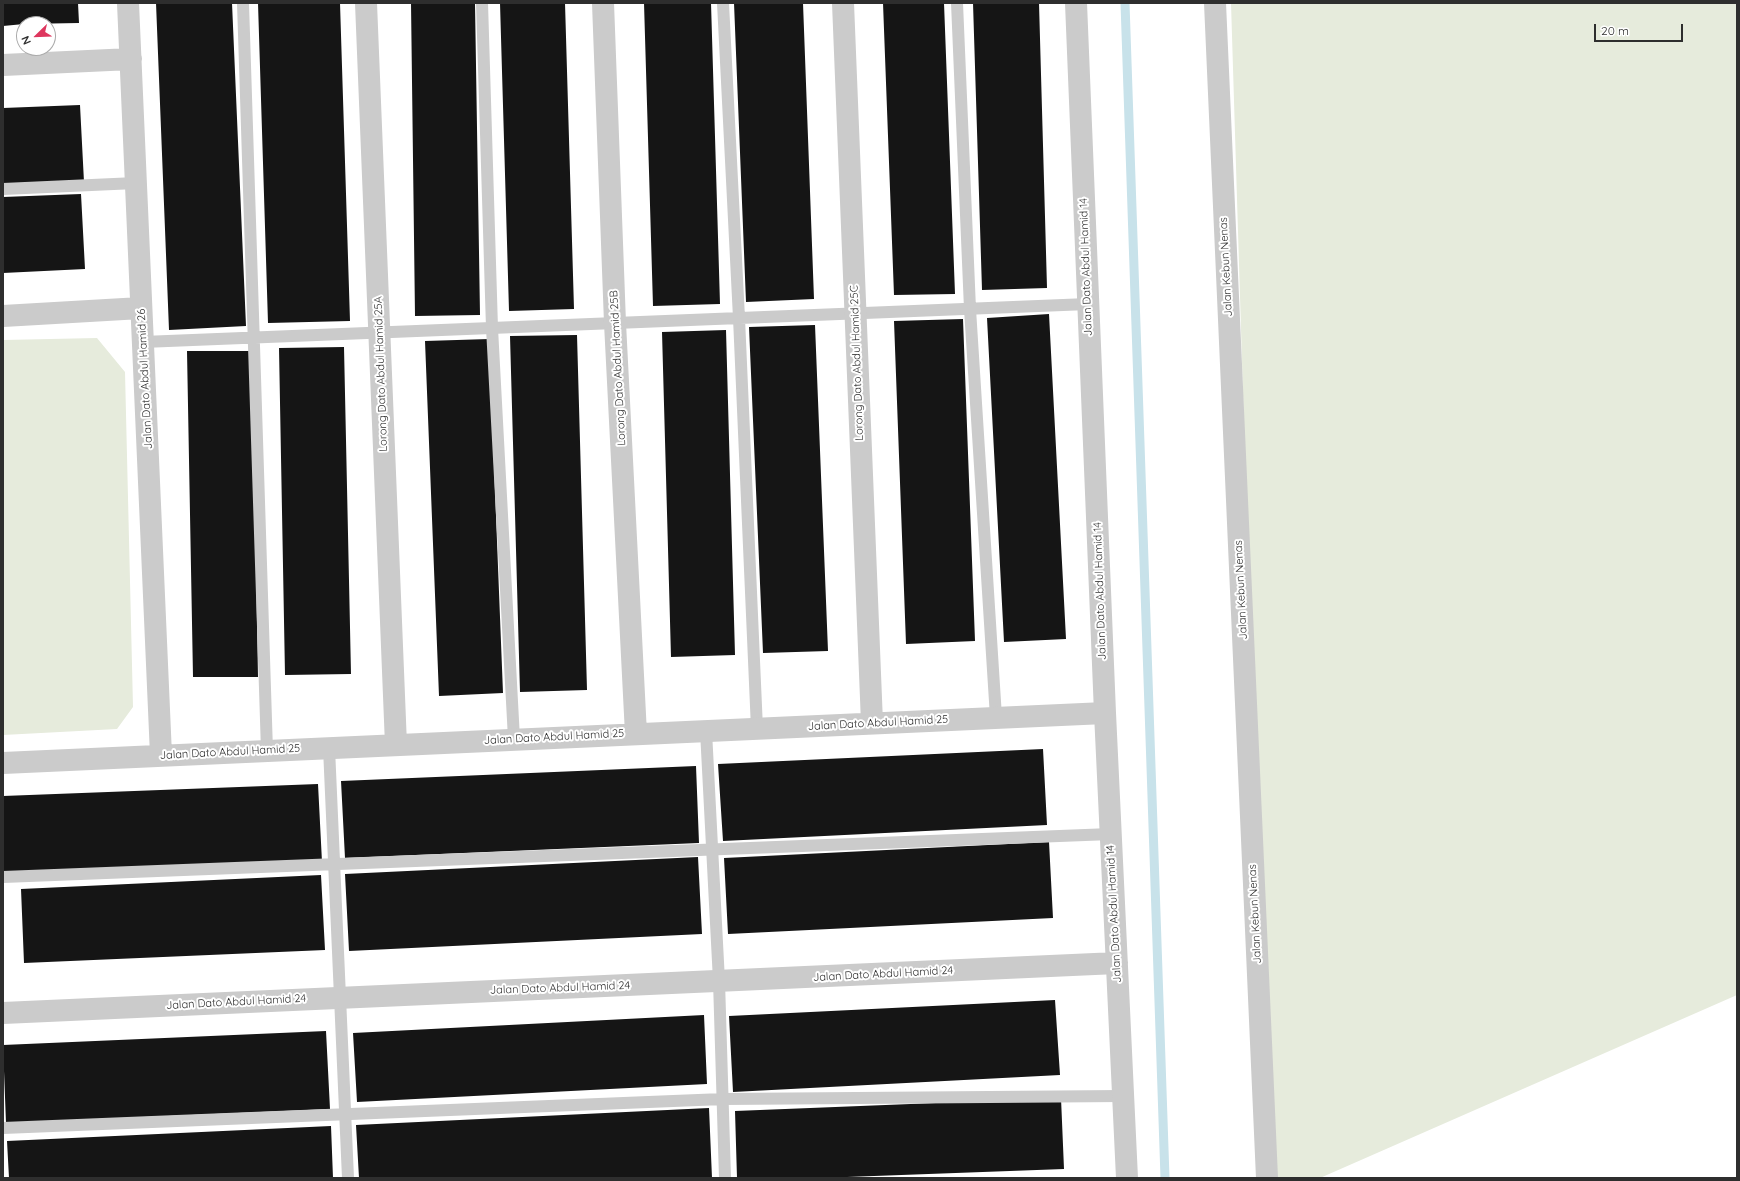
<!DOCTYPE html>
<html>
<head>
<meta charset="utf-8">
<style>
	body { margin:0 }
	#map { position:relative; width:1740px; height:1181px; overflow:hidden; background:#fff; font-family:Quicksand,sans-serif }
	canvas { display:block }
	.frame { position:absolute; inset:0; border:4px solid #2e2e2e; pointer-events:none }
	.north { position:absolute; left:16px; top:16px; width:40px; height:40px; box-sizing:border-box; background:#fff; border:1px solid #ababab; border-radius:50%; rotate:247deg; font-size:11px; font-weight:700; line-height:16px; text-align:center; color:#2e2e2e }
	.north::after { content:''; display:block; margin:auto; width:14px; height:18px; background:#de365e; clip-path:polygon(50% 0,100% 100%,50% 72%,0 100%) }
	.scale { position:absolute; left:1594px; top:24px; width:89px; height:18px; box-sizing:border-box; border:2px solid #2e2e2e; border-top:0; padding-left:5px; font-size:12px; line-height:14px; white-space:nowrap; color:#2e2e2e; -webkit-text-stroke:3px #fff; paint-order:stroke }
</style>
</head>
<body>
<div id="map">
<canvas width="1740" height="1181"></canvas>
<div class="frame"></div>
<div class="north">N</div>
<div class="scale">20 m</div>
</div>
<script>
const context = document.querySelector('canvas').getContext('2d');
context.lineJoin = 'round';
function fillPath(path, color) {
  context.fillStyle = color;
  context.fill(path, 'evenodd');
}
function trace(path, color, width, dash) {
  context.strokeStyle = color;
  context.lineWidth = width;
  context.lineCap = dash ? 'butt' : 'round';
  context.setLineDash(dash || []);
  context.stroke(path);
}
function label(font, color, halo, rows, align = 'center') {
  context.font = font + ' Quicksand,sans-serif';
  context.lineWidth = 4;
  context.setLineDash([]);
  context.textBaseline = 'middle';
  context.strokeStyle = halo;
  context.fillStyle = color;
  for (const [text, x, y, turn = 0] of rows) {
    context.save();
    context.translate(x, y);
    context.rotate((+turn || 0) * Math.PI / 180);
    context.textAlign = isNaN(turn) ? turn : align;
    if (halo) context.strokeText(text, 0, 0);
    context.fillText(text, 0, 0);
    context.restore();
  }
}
const green = new Path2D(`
	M1231 3H1737V995L1320 1178H1267Z
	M97 338 125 372 133 707 117 729 3 735V340Z`);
const stream = new Path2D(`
	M1125 3 1165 1178`);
const building = new Path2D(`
	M3 3H78L79 23 24 24 3 26Z
	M156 3H232L246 326 169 330Z
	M258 3H340L350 321 268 323Z
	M411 3H475L480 315 415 316Z
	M500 3H565L574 309 509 311Z
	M644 3H711L720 304 653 306Z
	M734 3H803L814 299 746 302Z
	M883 3H944L955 294 894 295Z
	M973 3H1039L1047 288 982 290Z
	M80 105 84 182 3 186V108Z
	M81 194 85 269 3 273V197Z
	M1049 314 1066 639 1004 642 987 318Z
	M963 319 975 641 906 644 894 321Z
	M815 325 828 651 763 653 749 327Z
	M726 330 735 655 671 657 662 332Z
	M577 335 587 690 520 692 510 336Z
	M489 339 503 693 439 696 425 341Z
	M344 347 351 674 285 675 279 348Z
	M187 351H252L258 677H193Z
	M1043 749 1047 825 723 841 718 764Z
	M696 766 699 843 345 858 341 781Z
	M318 784 322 862 3 874V796Z
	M1049 842 1053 918 728 934 724 858Z
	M698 857 702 934 349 951 345 874Z
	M321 875 325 950 24 963 21 889Z
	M1055 1000 1060 1075 733 1092 729 1016Z
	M704 1015 707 1084 357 1102 353 1033Z
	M326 1031 330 1109 6 1123 3 1045Z
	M1061 1098 1064 1169 820 1178H737L735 1111Z
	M709 1108 712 1178H359L356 1125Z
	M331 1126 333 1178H9L7 1141Z`);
const service = new Path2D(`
	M243 3 267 751
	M482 3 492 328 514 739
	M723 3 739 318 757 729
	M957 3 970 309 996 717
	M3 189 136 183
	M143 342 1088 304
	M706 731 719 981 725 1178
	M329 748 348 1178
	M3 877 1111 834
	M3 1128 723 1099 1123 1096`);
const minor = new Path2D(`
	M128 3 161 755
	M366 3 396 745
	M603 3 615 323 636 734
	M843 3 872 723
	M1076 3 1105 713 1127 1178
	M3 65 131 59
	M3 316 141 308
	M3 763 1105 713
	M3 1013 1117 963`);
const tertiary = new Path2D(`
	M1215 3 1267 1178`);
const streetNames = [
	["Jalan Dato Abdul Hamid 14",1086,267,-92],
	["Jalan Kebun Nenas",1226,267,-93],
	["Lorong Dato Abdul Hamid 25C",857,363,-92],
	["Lorong Dato Abdul Hamid 25B",618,368,-93],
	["Lorong Dato Abdul Hamid 25A",381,374,-92],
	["Jalan Dato Abdul Hamid 26",145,379,-93],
	["Jalan Kebun Nenas",1241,590,-93],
	["Jalan Dato Abdul Hamid 14",1100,591,-92],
	["Jalan Dato Abdul Hamid 25",878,723,-3],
	["Jalan Dato Abdul Hamid 25",554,737,-3],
	["Jalan Dato Abdul Hamid 25",230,752,-3],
	["Jalan Dato Abdul Hamid 14",1114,914,-93],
	["Jalan Kebun Nenas",1255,914,-93],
	["Jalan Dato Abdul Hamid 24",883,974,-3],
	["Jalan Dato Abdul Hamid 24",560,988,-2],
	["Jalan Dato Abdul Hamid 24",236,1002,-3]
];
fillPath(green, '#e6ebdc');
trace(stream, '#c8e2ea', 9);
fillPath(building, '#151515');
trace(service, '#cbcbcb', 12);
trace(minor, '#cbcbcb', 22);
trace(tertiary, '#cbcbcb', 22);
label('11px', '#2e2e2e', '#fff', streetNames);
</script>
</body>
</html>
